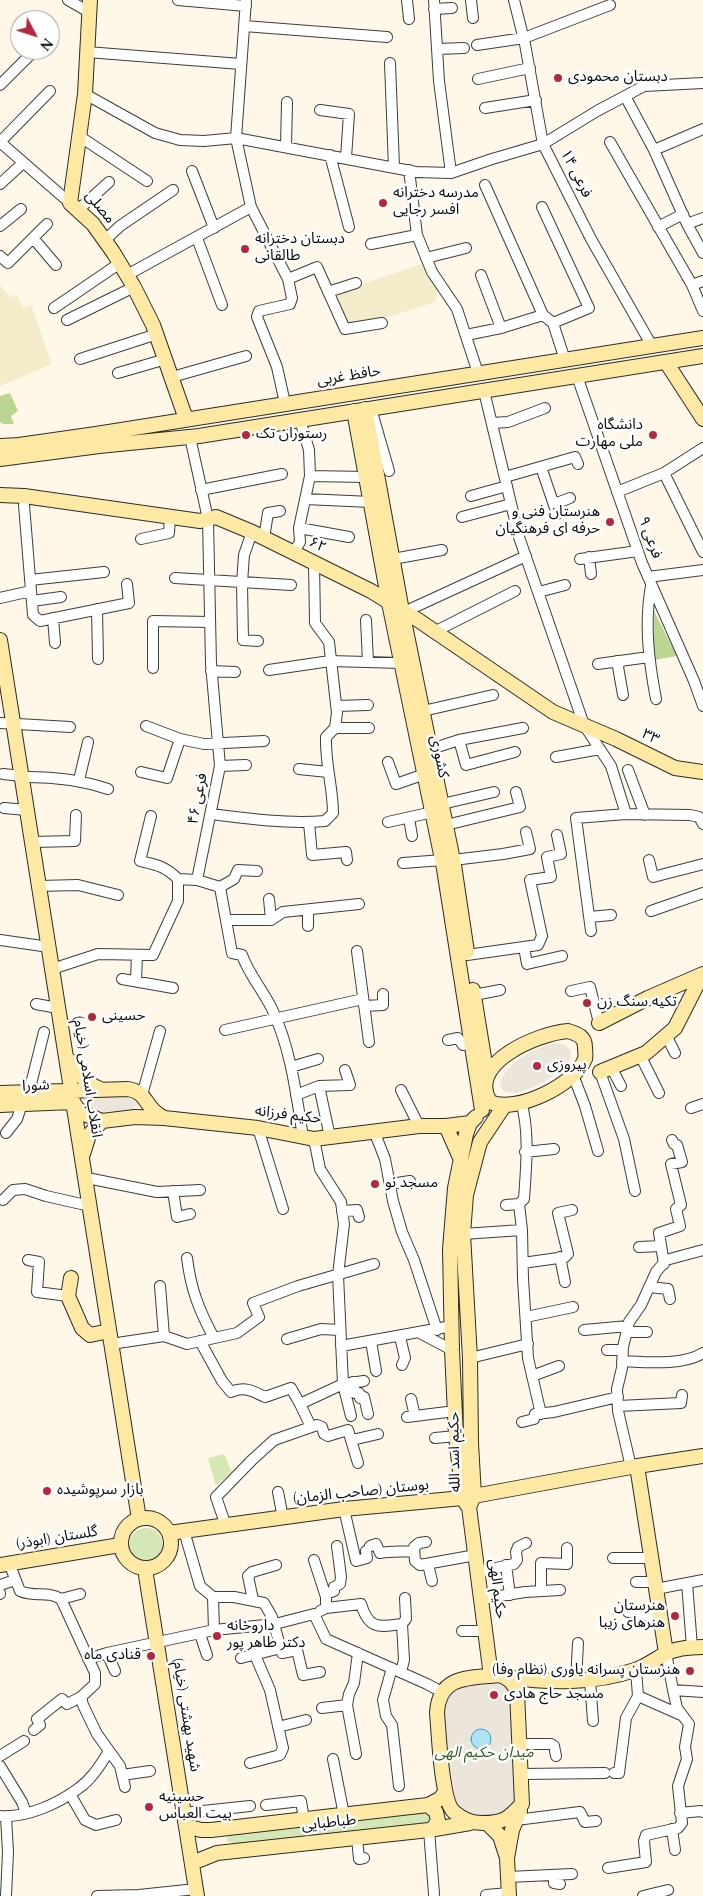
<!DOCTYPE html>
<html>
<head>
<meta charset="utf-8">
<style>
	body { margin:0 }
	#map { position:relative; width:703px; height:1896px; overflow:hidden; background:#fff7e8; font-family:Spectral,serif }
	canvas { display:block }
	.north { position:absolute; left:10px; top:10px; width:50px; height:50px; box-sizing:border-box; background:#fff; border:1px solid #9d9d9d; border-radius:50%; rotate:130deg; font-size:14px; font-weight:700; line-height:20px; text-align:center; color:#0a0a0a }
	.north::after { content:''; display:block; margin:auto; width:18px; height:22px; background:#b5273e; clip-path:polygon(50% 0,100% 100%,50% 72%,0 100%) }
</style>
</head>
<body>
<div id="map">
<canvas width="703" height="1896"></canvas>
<div class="north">N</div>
</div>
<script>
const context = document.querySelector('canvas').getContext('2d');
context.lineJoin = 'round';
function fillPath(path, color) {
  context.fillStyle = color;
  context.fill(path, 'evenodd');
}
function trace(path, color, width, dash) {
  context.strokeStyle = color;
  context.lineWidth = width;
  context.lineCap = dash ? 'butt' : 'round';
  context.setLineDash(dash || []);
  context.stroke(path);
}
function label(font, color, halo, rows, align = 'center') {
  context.font = font + ' Spectral,"Noto Sans Arabic",serif';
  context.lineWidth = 5;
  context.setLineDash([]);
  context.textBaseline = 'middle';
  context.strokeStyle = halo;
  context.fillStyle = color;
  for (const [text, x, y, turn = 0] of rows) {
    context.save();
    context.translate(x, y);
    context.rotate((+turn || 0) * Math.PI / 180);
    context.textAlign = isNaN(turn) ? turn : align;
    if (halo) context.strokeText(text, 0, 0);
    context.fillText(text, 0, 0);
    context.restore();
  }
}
const farmland = new Path2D(`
	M425 263 438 293 435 302 385 318 352 323 346 321 334 297 335 293Z
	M0 285 11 298 16 294 23 308 31 305 52 364 0 386Z`);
const green = new Path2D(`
	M224 1454 232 1472 216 1486 208 1458Z
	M129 1545a17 17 0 1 1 34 0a17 17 0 1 1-34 0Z
	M428 1810 434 1815 429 1823 235 1844 227 1841V1833Z`);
const forest = new Path2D(`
	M10 393 18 411 11 416 14 424H3L0 422V396Z
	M654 611 677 656 654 660Z`);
const plaza = new Path2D(`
	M557 1043 565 1045 571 1051 570 1059 561 1070 546 1081 529 1089 515 1093 503 1091 500 1084 504 1074 515 1062 530 1052 547 1045Z
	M131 1094 139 1099V1103L131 1111 104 1112 94 1110 84 1104V1100L88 1097Z
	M497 1679 510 1684 518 1796 509 1810 483 1817 463 1814 451 1801 441 1711 450 1689Z`);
const water = new Path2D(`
	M471 1739a10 10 0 1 1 20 0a10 10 0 1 1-20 0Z`);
const street = new Path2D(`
	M68 0 89 12
	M178 0 246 6
	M246 0 236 138 251 207 288 279 317 267 345 329 382 323
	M407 0 409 19
	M434 0 439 81 451 173
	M471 0 473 18
	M514 0 525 44 543 144 591 239 652 346
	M434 9 452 8
	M244 26 387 37
	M477 45 524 38 610 5
	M437 49 464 48
	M87 52 241 64
	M390 63 394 167
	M478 79 530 68
	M0 85 29 56
	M85 94 155 133 180 140 204 141 236 138 416 172 451 173 492 159 543 144 597 111 644 86 703 83
	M625 96 654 150 687 224 703 253
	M485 108 536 100
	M320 110 349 114 346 158
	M79 136 147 181
	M0 142 70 203
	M0 142 50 91
	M610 142 692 285 703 311
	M286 147 287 102
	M654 150 703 129
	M330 155 349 227
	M409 170 417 235 432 272 457 309 478 373
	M192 171 214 228
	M0 184 23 163
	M485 185 543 315
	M542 207 589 308 553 323
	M78 210 109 182
	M687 224 703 218
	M0 226 21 209
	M658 227 683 214
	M33 238 56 265
	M197 238 222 305
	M105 240 120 226 173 190
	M371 244 417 235
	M0 256 8 263 47 224
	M426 258 466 248
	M127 275 251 207
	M481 275 501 328
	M692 285 703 281
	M328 292 356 283
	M54 308 120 263
	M67 320 134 287
	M466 335 501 328 543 315 553 323 565 360
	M80 359 157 334
	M118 373 166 359
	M577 376 642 563 694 681 703 706
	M172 377 246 356
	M484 391 519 537 584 725 611 766 626 814
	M285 403 277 367 257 317 259 311 290 304 292 298 288 279
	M371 409 389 471
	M492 423 508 422 545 408
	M541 467 557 514
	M664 473 703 552
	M310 476 366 477
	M505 477 575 457 578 464
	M201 490 282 474
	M617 492 664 473 703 448
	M471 496 507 486
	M305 499 371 502
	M554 504 570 498
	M24 505 33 615 40 621 129 603 127 584
	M462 517 511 504
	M299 528 349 537
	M252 532 244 555 242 583 243 640 258 641
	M264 538 268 513 280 511
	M141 539 169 533 170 516
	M293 553 300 542 299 528 310 476 309 450 300 420
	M589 557 591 574
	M393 559 442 550
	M580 559 638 551
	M648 577 703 570
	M175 578 291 585
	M30 580 104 572
	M651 586C644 624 649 662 656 699
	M539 592 565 585
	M0 598 31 591
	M32 601 61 597
	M97 609 98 659
	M404 612 526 556
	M53 618 55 643
	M366 620 368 662
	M434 632 515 591
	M617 661 623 695
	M598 664 649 657
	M153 668V621L210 622
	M269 670 330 661 402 663
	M211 671 235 672
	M336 706 368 705
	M423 711 493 695
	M0 723 70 727
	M146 726 180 739 204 744 264 741
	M335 728H369
	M459 740 466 765 515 752
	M431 749 459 740 523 728
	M556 757 600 749
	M388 762 396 784 425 774
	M220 766 246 765
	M299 769 328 772
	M628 770 645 815
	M141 772 167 778 180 739
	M3 774 22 776
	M28 777C56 777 81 780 108 789
	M79 780 88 742
	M442 804 494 792
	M4 808 27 810
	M212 814C249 819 288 824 325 821L333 813C333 788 325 763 326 737L335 728 337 713 329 642 315 623 314 563
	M151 816 140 861C157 865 165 866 178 879
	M409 818 412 836
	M388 822 433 812
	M309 823 312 855 346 852 347 860
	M446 825 520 807 516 792
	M32 842 75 841 76 815
	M453 860 503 854 530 849 526 832
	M649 860 653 877 703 864
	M403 863 443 860
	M257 871 238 870 234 879 220 887 221 893 232 953 242 955C249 975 263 990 272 1009 291 1049 296 1093 303 1137
	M197 880 220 887
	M39 886 78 885 118 895
	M269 899 271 920
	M308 910V926
	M651 911 703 893
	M590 917 611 915
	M226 920H271L283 912 359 904
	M591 931 576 818 626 814 690 815 699 817 703 824
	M0 940 49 947
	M524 947 527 964 562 956
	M357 951 369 1042
	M467 955 538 945 542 936 530 880 551 877 547 857 561 854 557 835
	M52 969 98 954 153 955 178 901V879L197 880 220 766 211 664 208 519 190 437
	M122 979 173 988
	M136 981 137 955
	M571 991 590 987 599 1023
	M474 995 500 990
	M36 1004 58 1008
	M364 1006 383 1005V994
	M225 1030 363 999
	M666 1035 675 1053
	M448 1040 458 1038 463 1045 472 1043
	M640 1055 659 1093
	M291 1067 318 1059
	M611 1067 621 1086
	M600 1072 624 1139 635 1191
	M575 1073V1080L585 1106 598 1151
	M319 1086 330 1137
	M401 1090 419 1126
	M29 1092 44 1032
	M142 1095 160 1031
	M296 1095 319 1086 350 1085 345 1070
	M691 1108 703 1104
	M258 1128 283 1209
	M374 1131 385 1159 393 1201 402 1232 414 1260 437 1330
	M6 1133 17 1119 22 1104
	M314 1139 320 1169 341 1202 344 1224 338 1275 343 1384 351 1416
	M525 1152 554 1149
	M92 1179 157 1192 200 1190
	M390 1184 410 1181
	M173 1191 177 1217 190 1214
	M3 1200 13 1190 25 1189 46 1196 90 1206
	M519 1204 522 1230 523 1279 528 1358 541 1414
	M519 1204 524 1199C526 1169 530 1131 521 1102
	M506 1205 519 1204
	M342 1211 357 1210 359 1217
	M463 1234 522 1230
	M639 1247 661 1246
	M560 1257 565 1282
	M187 1258C191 1290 199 1310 214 1338
	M28 1260 39 1262 37 1292 68 1296
	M523 1263 565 1257 568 1254 558 1213 572 1210
	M664 1264 659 1233 680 1226 676 1209 681 1205 671 1164 682 1162 677 1145 674 1144 672 1140
	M160 1286 164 1336
	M649 1287 668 1289 670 1299
	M526 1317 573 1307
	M584 1330 628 1326
	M626 1332H647
	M420 1333 452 1350
	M400 1337 405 1358 402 1365
	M287 1339 321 1329 340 1330
	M200 1341 222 1381 231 1392C245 1386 253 1391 265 1397L291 1388 300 1404 343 1384 364 1381
	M371 1341 376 1371
	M111 1344 164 1336 187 1344 237 1333 259 1317 253 1303 298 1286 374 1264
	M341 1346 452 1326
	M607 1350H622
	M470 1358 528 1344
	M622 1361C645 1362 683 1366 703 1353
	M532 1376 559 1366
	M353 1382 355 1393H359L360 1398 364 1397 368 1414
	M411 1399 415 1416
	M300 1404 311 1427
	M618 1406 681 1403 682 1395
	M407 1417 455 1411
	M522 1422 534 1419 535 1414 554 1412 618 1397
	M435 1438 456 1436
	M352 1440 378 1434
	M631 1467 618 1411 617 1389 622 1368 623 1347 629 1322 641 1305 656 1272 666 1260 703 1250
	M278 1492 283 1518
	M344 1509 356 1561 367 1558 366 1551
	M226 1526 216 1497 252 1460 274 1440 317 1425 322 1427 324 1434 328 1436 348 1430 358 1463
	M184 1531 200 1586 213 1597H234L264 1603 272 1617 282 1653 297 1650 303 1675 320 1672
	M426 1542 419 1543 414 1547 415 1561 420 1565 476 1555
	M370 1546 376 1544 380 1553C392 1551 402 1552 414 1551
	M613 1558H651
	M314 1560 326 1597V1608L320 1611
	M9 1563 20 1591C36 1598 46 1590 61 1599L95 1673V1684L81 1697 83 1705 97 1734 120 1766 125 1787
	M428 1564 432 1581
	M506 1565 510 1595
	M478 1572 514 1564 517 1560 516 1552 518 1547 526 1543
	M636 1582H655
	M687 1583 692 1647
	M0 1585 15 1580
	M656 1589 703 1580
	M541 1591V1563L567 1564V1548
	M0 1593V1594
	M325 1594 334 1591V1587L340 1584 341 1577 337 1546
	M213 1597 214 1630
	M61 1599 80 1594
	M481 1599 525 1592 560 1590
	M253 1600 248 1576 252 1572 276 1565
	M326 1608 361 1604C369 1630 379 1627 402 1624L406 1619 405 1598
	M628 1612C640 1612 649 1618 661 1618
	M462 1631H485
	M200 1634 207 1655
	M107 1653 115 1671
	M666 1653 673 1690 703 1692
	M241 1658 281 1648
	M88 1659 107 1653 214 1630 275 1624 314 1614 326 1639 427 1684 442 1692
	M392 1668 383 1700 386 1716 392 1725 399 1786
	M401 1672 404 1660 402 1624
	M590 1680 593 1721
	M576 1682 578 1643
	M638 1696 681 1715
	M322 1708 347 1705
	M278 1727 306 1720
	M34 1730 40 1725 37 1719 62 1699 67 1704 81 1697
	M520 1744H551L554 1746 556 1756
	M356 1754 347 1705 349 1694 354 1683 358 1653
	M0 1756 24 1741
	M333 1759 344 1815
	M250 1763 280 1755 283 1748 270 1690 255 1655
	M0 1766 22 1802 26 1813
	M614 1773H619L626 1718 638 1696 636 1670
	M522 1774 605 1773
	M122 1775 150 1771
	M70 1794 85 1820 96 1825 116 1820
	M266 1805 301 1801 304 1820
	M184 1813 250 1806
	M680 1813 701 1811 703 1812
	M0 1816C26 1818 58 1804 79 1788 92 1779 100 1765 108 1753
	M516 1820 580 1812 585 1822 596 1821
	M672 1829 675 1850
	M429 1830 434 1894
	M357 1838 359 1859 364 1858
	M608 1868 646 1862 644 1841 646 1835 678 1828 682 1823 678 1786 687 1759 685 1747 689 1724 677 1708 673 1690
	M554 1875V1883L560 1884
	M508 1877 572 1874
	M486 1895 509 1893
	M6 1896 8 1852 6 1817
	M97 1896 139 1895 196 1889
	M643 1896 668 1890`);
const secondary = new Path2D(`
	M90 0 85 94 70 203 93 224 113 252 134 287 153 325 186 419
	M666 362 703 419
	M365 409 402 611 454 865 467 952
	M354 411 389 603 444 869 482 1110
	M0 446 19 445 96 434 703 338
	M0 459 99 446 199 436 703 356
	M0 495 24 496 200 521 216 517 252 532 371 591 418 620 553 712 616 739 675 768 703 772
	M0 640 139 1519
	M473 990 487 1076
	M599 1023 648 998 703 974
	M568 1031C577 1034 585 1036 585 1047 585 1051 586 1056 585 1059 575 1085 515 1114 490 1102 466 1063 539 1033 568 1031Z
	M69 1060C78 1074 84 1082 100 1089
	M600 1072 646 1053 675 1028 702 975
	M0 1093 128 1089C144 1092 143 1099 153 1110 156 1113 160 1116 164 1118
	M0 1105 73 1102 77 1108 84 1114 102 1121 135 1117 164 1118 258 1128 314 1139 419 1126H446L470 1123
	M446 1126 461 1160
	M83 1154 89 1135 102 1121
	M71 1278 68 1296 82 1328 90 1335 109 1331
	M637 1466 666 1653
	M467 1505 463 1498 456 1436 452 1350 450 1249 455 1188 466 1134 470 1123 476 1117
	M121 1543a25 25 0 1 1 50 0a25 25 0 1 1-50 0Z
	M169 1533 344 1509 463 1498 631 1467 703 1456
	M0 1565 120 1545
	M145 1569 197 1896
	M499 1675C509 1678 513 1682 517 1692L522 1804C508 1819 504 1823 482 1823 471 1823 463 1820 454 1812 441 1801 439 1733 437 1713 439 1675 469 1678 499 1675Z
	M491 1676 469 1507 474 1496 471 1443 470 1358 463 1234 466 1195 480 1142 504 1106
	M506 1677C550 1683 593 1684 635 1670 647 1666 655 1659 665 1654 676 1648 691 1647 703 1647
	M428 1805 436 1812 438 1821 432 1830
	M487 1823 500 1836 507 1858 512 1830 520 1811
	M186 1826 201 1830H211L428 1805 440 1799 445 1792
	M507 1858 509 1896
	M192 1863 217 1853 429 1830 470 1823`);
const markers = [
	[558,78,5,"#b5273e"],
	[383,203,5,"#b5273e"],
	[245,249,5,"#b5273e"],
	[246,435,5,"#b5273e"],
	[653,435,5,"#b5273e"],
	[610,522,5,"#b5273e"],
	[587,1003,5,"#b5273e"],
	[92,1017,5,"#b5273e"],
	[537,1066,5,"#b5273e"],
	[375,1184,5,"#b5273e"],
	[47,1491,5,"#b5273e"],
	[675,1616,5,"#b5273e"],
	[217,1636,5,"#b5273e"],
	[151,1656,5,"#b5273e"],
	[690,1671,5,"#b5273e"],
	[494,1695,5,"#b5273e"],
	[149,1807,5,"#b5273e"]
];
const poiNames = [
	["دبستان محمودی",568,78],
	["مدرسه دخترانه",393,194],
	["افسر رجایی",393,211],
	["دبستان دخترانه",255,240],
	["طالقانی",255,257],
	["دانشگاه",643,426,"right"],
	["ملی مهارت",643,443,"right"],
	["رستوران تک",256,435],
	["هنرستان فنی و",600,513,"right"],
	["حرفه ای فرهنگیان",600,530,"right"],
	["تکیه سنگ زن",597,1003],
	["حسینی",102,1017],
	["پیروزی",547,1066],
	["مسجد نو",385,1184],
	["بازار سرپوشیده",57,1491],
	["هنرستان",665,1607,"right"],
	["هنرهای زیبا",665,1624,"right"],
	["داروخانه",227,1627],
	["دکتر طاهر پور",227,1644],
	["قنادی ماه",141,1656,"right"],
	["هنرستان پسرانه یاوری (نظام وفا)",680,1671,"right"],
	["مسجد حاج هادی",504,1695],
	["حسینیه",159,1798],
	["بیت العباس",159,1815]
];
const streetNames = [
	["فرعی ۱۴",575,174,63],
	["مصلی",99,208,50],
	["حافظ غربی",349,377,-9],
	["فرعی ۹",649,538,70],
	["۶۲",317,546,26],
	["۳۳",650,738,27],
	["کشوری",438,757,78],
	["فرعی ۴۶",199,799,-79],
	["انقلاب اسلامی (خیام)",86,1077,81],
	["شورا",36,1087,-2],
	["حکیم فرزانه",288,1116,7],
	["حکیم اسد الله",456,1452,-91],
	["بوستان (صاحب الزمان)",361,1493,-6],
	["گلستان (ابوذر)",57,1539,-9],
	["حکیم الهی",496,1589,83],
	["شهید بهشتی (خیام)",185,1715,81],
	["طباطبایی",329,1824,-6]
];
const parkNames = [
	["میدان حکیم الهی",484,1754]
];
fillPath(farmland, '#f3ebca');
fillPath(green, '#d4e7b4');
fillPath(forest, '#b9d793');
fillPath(plaza, '#ece5d9');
fillPath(water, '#aee2f4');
trace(water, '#379fc9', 1);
trace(street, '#3d3d3d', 12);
trace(secondary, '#2c2c2c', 16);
trace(street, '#fff', 10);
trace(secondary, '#fde9a4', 14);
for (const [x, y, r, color] of markers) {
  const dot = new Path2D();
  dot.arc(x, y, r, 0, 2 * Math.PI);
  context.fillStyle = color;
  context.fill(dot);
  trace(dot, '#fff', 2);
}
label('15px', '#0a0a0a', '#fff', poiNames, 'left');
label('15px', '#0a0a0a', '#fff', streetNames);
label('italic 15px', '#325f1d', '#fff', parkNames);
</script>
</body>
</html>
